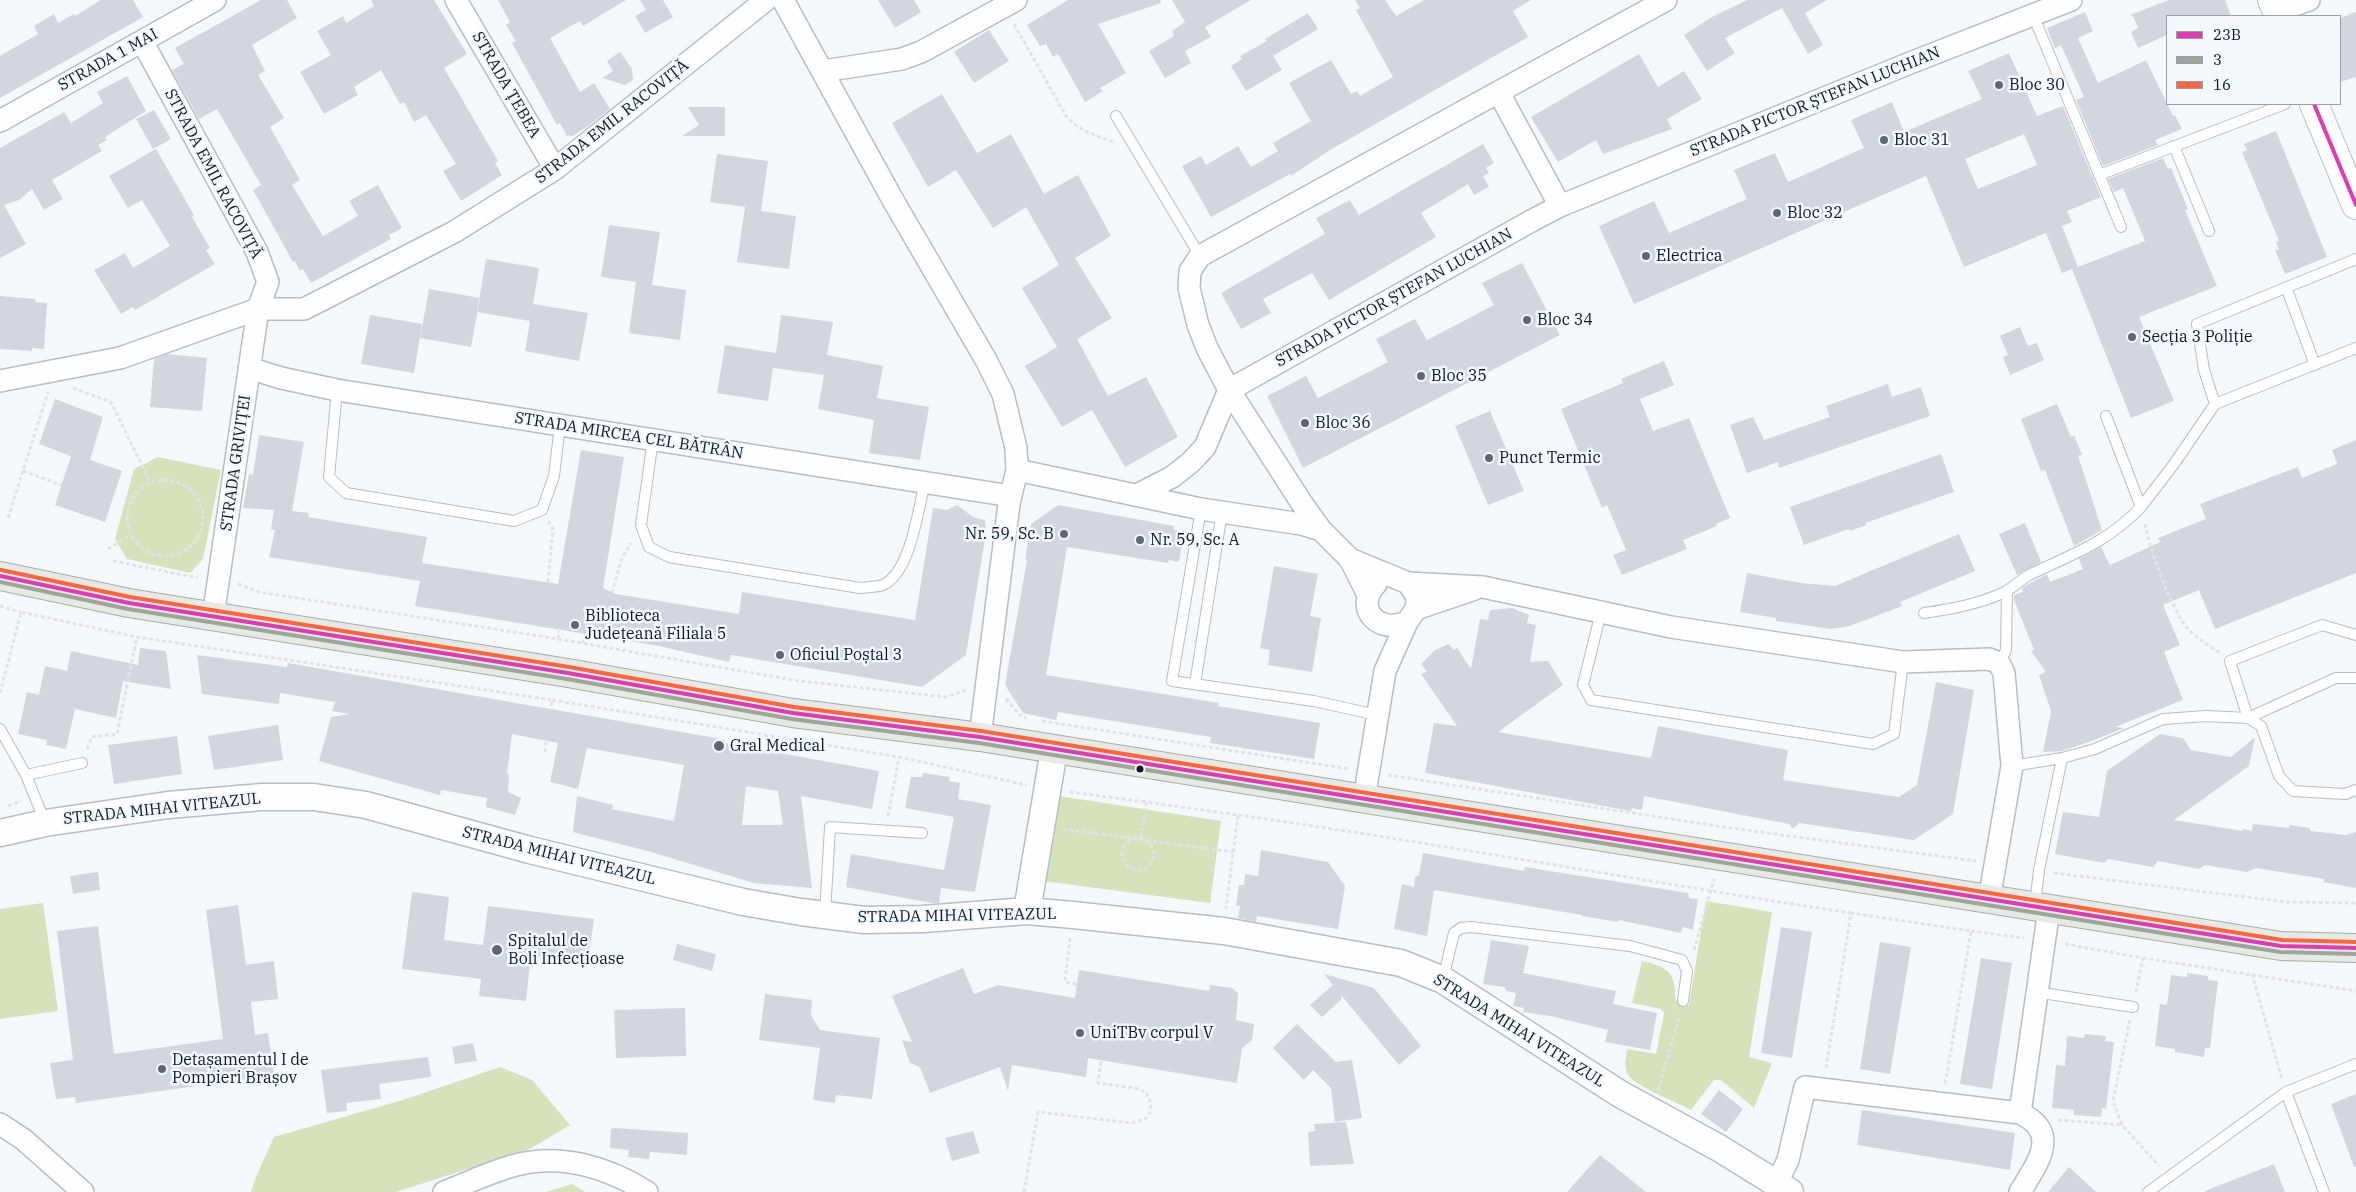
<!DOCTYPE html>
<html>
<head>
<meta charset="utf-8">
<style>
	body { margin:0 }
	#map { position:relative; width:2356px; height:1192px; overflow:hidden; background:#f5f8fb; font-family:"IBM Plex Serif",serif }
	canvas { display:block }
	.legend { position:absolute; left:2166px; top:15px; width:175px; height:90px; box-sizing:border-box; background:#f3f8fd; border:1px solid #989fa5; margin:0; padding:6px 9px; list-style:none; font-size:15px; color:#101921 }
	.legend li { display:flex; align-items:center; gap:10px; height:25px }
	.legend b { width:25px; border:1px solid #989fa5 }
</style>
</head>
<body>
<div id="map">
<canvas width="2356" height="1192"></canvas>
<ul class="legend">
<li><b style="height:6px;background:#db3eb1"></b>23B</li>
<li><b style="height:6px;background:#9ea59c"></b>3</li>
<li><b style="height:6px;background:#fa6544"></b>16</li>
</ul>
</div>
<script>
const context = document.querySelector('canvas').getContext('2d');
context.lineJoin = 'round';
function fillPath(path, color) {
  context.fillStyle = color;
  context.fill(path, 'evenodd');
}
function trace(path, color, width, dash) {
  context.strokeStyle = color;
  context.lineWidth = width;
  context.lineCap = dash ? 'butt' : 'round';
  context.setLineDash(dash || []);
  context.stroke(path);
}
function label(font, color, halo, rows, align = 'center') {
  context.font = font + ' "IBM Plex Serif",serif';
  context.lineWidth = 5;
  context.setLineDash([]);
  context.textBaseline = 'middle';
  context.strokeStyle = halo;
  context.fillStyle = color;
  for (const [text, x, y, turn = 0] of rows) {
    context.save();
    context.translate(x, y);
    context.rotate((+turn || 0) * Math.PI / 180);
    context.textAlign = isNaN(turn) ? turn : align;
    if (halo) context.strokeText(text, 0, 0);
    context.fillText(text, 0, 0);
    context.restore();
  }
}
const green = new Path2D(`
	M158 457 221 470 203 559 190 573 127 559 115 539 134 469Z
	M1059 796 1221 821 1210 903 1043 881Z
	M1706 901 1772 912 1749 1057 1772 1063 1754 1108 1721 1080H1714L1691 1110C1678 1103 1636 1086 1629 1076 1623 1068 1626 1057 1627 1049L1656 1054 1664 1013 1661 1009 1632 1003 1642 961C1667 966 1677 973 1675 1000L1689 1005Z
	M43 903 58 1011 0 1019V909Z
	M500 1067 532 1080 570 1125 530 1149 396 1192H251L256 1177 274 1137 406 1099Z
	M572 1184 585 1192H546Z`);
const building = new Path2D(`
	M101 0H133L143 17 0 98V56L38 34 34 26 54 14 58 23 74 14 75 16Z
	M261 0H287L297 18 252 45 265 71 258 75 284 118 270 127 300 180 292 185 323 236 358 216 349 201 378 185 402 228 389 235 391 239 311 283 303 269 300 271 295 261 293 262 253 190 261 185 217 109 199 119 172 70 184 64 175 48Z
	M371 0H434L467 54 444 68 498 161 495 163 502 175 461 201 443 171 456 164 426 115 414 122 404 102 400 104 381 70 354 87 358 95 324 114 300 72 331 55 317 31 343 16 346 23 374 6Z
	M498 0H626L583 26 580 21 550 38 580 92 594 83 610 109 588 126 571 137 569 135 567 136 560 123 557 125 512 43 516 41 506 25 510 22Z
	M640 0H663L673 17 645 33 635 16 646 10Z
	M878 0H914L921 12 895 28Z
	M1068 0H1160L1161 3 1098 24 1126 73 1100 88 1103 91 1085 102 1058 54 1053 57 1046 44 1040 46 1027 25Z
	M1172 0H1251L1205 27 1211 37 1185 51 1191 63 1165 78 1149 51 1174 36 1172 31 1185 22Z
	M1355 0H1385L1396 16 1424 0H1531L1513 11 1528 37 1330 150 1291 176 1290 174 1211 217 1182 166 1201 156 1206 165 1238 146 1251 167 1278 151 1273 143 1311 121 1289 83 1331 60 1351 94 1357 91 1360 96 1393 77 1356 10 1360 8Z
	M1747 0H1827L1805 13 1823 45 1808 54 1782 8 1725 38 1735 53 1707 71 1684 35 1712 17Z
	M2169 0H2225L2231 16H2167V35L2138 48 2131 32 2138 28 2133 16 2130 15Z
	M2085 12 2093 31 2078 38 2098 83 2146 60 2173 116 2175 115 2182 129 2155 140 2158 145 2103 166 2076 100 2084 97 2061 45 2055 48 2047 28Z
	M2356 12V77L2340 82V18Z
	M1308 13 1318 29 1273 56 1282 70 1246 91 1231 66 1242 59 1240 56 1267 41 1265 39Z
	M989 30 1009 61 974 83 954 52Z
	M620 52 632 69 633 80 625 85 602 78 613 71 607 61Z
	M2009 53 2037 116 2063 106 2101 197 2067 211 2072 222 2062 226 2078 267 2145 241 2123 188 2114 192 2108 179 2163 158 2168 169 2171 168 2188 209 2185 210 2217 286 2139 317 2174 401 2131 418 2072 269 2062 273 2046 233 1964 267 1926 176 1634 304 1599 226 1654 201 1669 233 1747 199 1734 170 1775 153 1788 182 1864 148 1851 120 1892 102 1904 132 1982 99 1968 71ZM2024 134 2037 165 1978 189 1965 159Z
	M1639 54 1658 87 1684 71 1702 99 1667 119 1672 129 1603 154 1596 140 1558 162 1531 117Z
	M127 76 146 111 105 137 107 140 98 145 102 151 52 180 63 199 44 210 32 189 19 200 4 205 26 244 0 258V148L64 112 71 123 103 103 97 92Z
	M942 94 977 153 1011 134 1044 194 1078 175 1111 236 1075 258 1112 318 1077 339 1108 396 1146 377 1178 437 1125 467 1092 410 1062 427 1025 366 1057 347 1022 288 1059 265 1026 207 993 228 956 170 928 187 892 123Z
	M688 107H725V136H682L699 125Z
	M154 110 171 139 153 149 136 119Z
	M2276 131 2327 257 2285 274 2275 250 2279 249 2276 242 2279 241 2242 152 2247 150 2244 144Z
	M1483 144 1494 163 1486 168 1489 173 1483 176 1489 187 1474 195 1468 184 1421 213 1436 237 1329 300 1312 273 1263 299 1271 313 1241 329 1221 293 1325 234 1316 218 1350 200 1359 215Z
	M156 149 194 215 192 217 210 248 206 250 215 264 135 310 133 307 121 314 94 270 125 253 133 268 170 246 142 200 128 208 109 176Z
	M717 154 768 161 761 211 796 216 789 269 737 262 745 207 710 202Z
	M609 225 660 232 652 285 686 290 680 340 629 333 636 282 601 277Z
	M486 259 539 268 533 304 588 313 579 361 525 351 530 321 477 312Z
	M1522 263 1560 335 1303 468 1267 396 1306 376 1318 398 1388 362 1376 339 1415 319 1427 340 1494 305 1482 283Z
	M429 289 480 298 471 347 420 338Z
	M0 296 36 299 35 302 47 303 44 349 32 348V351L0 349Z
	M370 315 422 324 414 373 361 364Z
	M781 315 833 322 827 355 883 366 877 398 929 407 920 460 869 453 874 420 818 409 824 375 773 368 768 401 717 393 725 345 776 353Z
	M2020 327 2028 346 2037 343 2044 360 2010 375 2003 357 2008 355 2000 336Z
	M167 354 207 358 202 411 150 407 154 359Z
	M1664 361 1674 385 1640 399 1653 431 1689 418 1730 518 1716 524 1717 526 1683 540 1687 549 1622 575 1613 555 1626 550 1607 505 1602 508 1561 409 1623 383 1621 379Z
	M1888 384 1892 397 1921 387 1930 416 1779 468 1778 462 1747 473 1730 425 1753 417 1764 440 1830 417 1826 406Z
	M55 399 103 417 90 460 122 471 105 522 55 505 71 456 39 444Z
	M2057 404 2071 437 2074 435 2082 455 2078 456 2102 530 2074 546 2045 470 2041 471 2021 419Z
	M1490 411 1524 491 1488 505 1455 426Z
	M259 435 304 442 292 511 309 513 308 517 427 537 422 563 558 584 581 450 624 457 603 588 616 594 739 614 742 592 915 620 933 508 947 510 957 505 973 517 985 520 986 533 966 655 922 687 731 655 729 662 659 646 415 606 420 581 269 557 275 530 271 529 274 510 243 508 249 474 253 475Z
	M2356 440V573L2215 629 2199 590 2163 605 2180 645 2164 652 2183 700 2115 727 2124 728 2089 742 2061 751 2043 752 2051 711 2039 675 2046 672 2031 651 2034 650 2014 600V595L2023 592 2022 588 2025 586 2047 574 2050 582 2083 569 2079 559 2101 547 2110 565 2160 542 2158 538 2206 519 2200 504 2298 467 2302 478 2337 464 2332 450Z
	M1941 454 1954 492 1865 523 1866 525 1850 531 1849 529 1804 545 1790 507Z
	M1058 505 1174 526V530L1184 532 1179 562 1169 560 1168 563 1067 547 1046 675 1219 703 1218 706 1320 723 1314 759 1210 743 1211 737 1058 712 1056 720 1023 713 1005 685 1027 560 1025 559 1031 524Z
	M2025 523 2041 562 2017 575 1999 534Z
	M1959 534 1975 571 1900 602 1902 606 1850 626 1831 629 1776 621V618L1740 612 1747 573 1801 583 1835 586Z
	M1274 566 1318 574 1310 616 1321 618 1312 672 1268 665 1270 650 1260 648Z
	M1512 608 1529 615 1527 623 1536 625 1530 662 1548 661 1563 685 1498 732 1651 758 1658 726 1788 750 1783 780 1899 797 1917 785 1936 682 1974 690 1953 814 1914 840 1799 823 1793 829 1789 824 1644 796 1642 810 1632 808 1631 811 1425 773 1434 723 1457 726 1421 674 1427 671 1421 664 1435 650 1449 644 1454 650 1457 648 1471 669 1480 619 1488 620 1490 610Z
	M140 648 166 651 171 689 123 681 116 718 75 709 66 749 46 745 47 740 18 734 27 692 39 695 45 666 67 671 71 651 138 665Z
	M197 655 287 667 288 663 716 738 725 740V743L879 771 872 809 801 796 812 888 754 883 651 852 573 832 577 796 613 805 612 809 674 821 684 765 587 748 578 789 550 782 558 743 512 734 507 774H509L508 792 521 798 515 815 486 807 487 798 441 790 440 795 319 761 331 717 350 714 332 711 335 702 280 693 279 704 202 694ZM746 786 778 791 783 825H742Z
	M278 725 283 760 214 770 208 736Z
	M2160 734 2183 738 2191 750 2231 757 2255 737 2249 766 2174 820 2243 831V829L2252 831 2253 824 2289 828V825L2310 828V831L2346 835 2356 832V888L2323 882 2324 879 2256 868 2247 872 2205 865 2199 869 2158 861 2153 867 2108 859 2104 863 2055 854 2063 812 2099 817 2107 771Z
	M177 736 182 774 114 784 108 745Z
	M923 773 950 777 949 781 960 783 958 799 991 805 975 892 941 888 939 903H932L846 887 851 854 944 870 954 817 905 808 911 777H922Z
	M1261 850 1328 862 1345 886 1338 929 1257 916 1256 922 1238 918 1240 906H1236L1239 885H1244L1245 874 1258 876Z
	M1423 853 1524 871 1525 867 1688 893 1689 898 1698 899 1693 930 1683 927 1681 933 1619 920 1618 922 1582 916V915L1434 890 1427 936 1394 929 1402 884 1414 887 1415 877 1419 875Z
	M98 872 100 890 73 894 70 876Z
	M412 892 449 897 444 940 483 945 488 906 594 919 588 962 531 955 526 1001 479 996 481 979 402 969Z
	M238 905 246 965 274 961 278 999 251 1002 255 1035 268 1033 274 1075 76 1103 75 1097 56 1099 50 1063 73 1060 57 931 98 926 114 1054 223 1039 206 910Z
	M1781 927 1812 932 1792 1058 1761 1053Z
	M1491 940 1529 946 1523 973 1616 991 1613 1004 1657 1013 1650 1050 1605 1042 1608 1030 1550 1016 1523 1012 1524 1008 1513 1006 1516 993 1507 991 1504 987 1483 984Z
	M1880 942 1911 947 1890 1074 1860 1069Z
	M677 944 716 954 712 971 673 960Z
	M1981 958 2012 963 1992 1089 1960 1084Z
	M963 968 974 994 998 985 1075 998 1079 970 1209 991 1210 985 1232 988 1238 993 1236 1020 1254 1024 1252 1040 1242 1048 1237 1083 1088 1058 1086 1077 1012 1065 1008 1091 1000 1067 930 1093 920 1067 910 1063 902 1040 912 1042 892 996Z
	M2187 973 2208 976V980L2218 981 2210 1048H2205L2204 1057 2175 1052V1049L2155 1046 2160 1004 2167 1005 2171 975 2187 977Z
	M1324 974 1374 988 1421 1046 1399 1065 1341 995V1000L1322 1017 1310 1005 1333 985Z
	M765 994 812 1000 811 1015 820 1030 880 1038 872 1099 836 1095 835 1103 813 1100 820 1048 759 1040Z
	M685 1008 686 1056 616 1058 614 1010Z
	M1297 1024 1336 1062 1352 1060 1362 1118 1335 1122 1331 1088 1313 1070 1304 1080 1273 1048Z
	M2085 1034 2106 1036 2105 1041 2114 1042 2106 1109 2102 1108 2101 1117 2074 1115V1110L2052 1108 2056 1065 2065 1066 2067 1036 2084 1038Z
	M473 1043 477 1061 455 1064 452 1047Z
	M428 1057 431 1077 379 1084 381 1099 346 1103 347 1111 327 1113 321 1070Z
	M1719 1090 1743 1109 1726 1132 1701 1114Z
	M2356 1094V1167H2354L2331 1104Z
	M1862 1110 2015 1133 2010 1170 1857 1145Z
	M1346 1122 1354 1164 1310 1166 1308 1132 1315 1131 1314 1124Z
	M614 1128 688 1133 687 1155 650 1152 649 1159 628 1157 629 1150 610 1148 611 1129Z
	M973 1131 980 1153 952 1161 945 1138Z
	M1600 1155 1646 1192H1567Z
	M2274 1164 2285 1192H2206L2205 1191Z
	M2069 1167 2096 1192H2048Z`);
const path = new Path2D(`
	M1014 24 1066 116C1079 131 1095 135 1114 142
	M73 388 111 402 150 482
	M23 471 62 485
	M127 518a38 38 0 1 1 76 0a38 38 0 1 1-76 0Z
	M8 518 48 392
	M2145 524C2149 548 2173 614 2189 630 2198 639 2210 646 2220 653
	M108 549 131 535
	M113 561 198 578
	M548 582 553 529 548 521
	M238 584 259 592 558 639 559 631
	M612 593 622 558 631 543
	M0 606 21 612
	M558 639 799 681 946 697 966 690
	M583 643 584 635
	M0 693 21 612 137 637 552 700 551 709
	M1006 699 1022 717 1026 718
	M552 700 899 757 1027 785
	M1042 721 1350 769
	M87 749 92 737 117 734 137 637
	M545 752 546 740
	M1388 775 1723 827 1976 861
	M1070 792 1146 802
	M8 806 21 801
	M1238 815C1443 844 1647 882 1851 913
	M888 816 899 757
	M1063 829 1233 852
	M1122 854a16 16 0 1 1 32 0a16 16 0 1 1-32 0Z
	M1141 838 1146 802 1238 815 1226 909
	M2054 873 2287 902 2356 903
	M1971 931 2024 938
	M1070 938 1065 982 1077 984
	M2065 944 2143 958 2136 992
	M1694 950 1714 879
	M2143 958 2356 991
	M2252 974 2282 1079
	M2130 1020 2113 1101 2122 1125 2159 1166
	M1826 1068 1851 913 1971 931 1945 1085
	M1658 1090 1680 1014
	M2058 1120 2122 1125
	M1024 1192 1038 1112 1132 1123 1145 1119 1151 1111 1150 1101 1146 1092 1135 1088 1098 1083 1101 1061`);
const service = new Path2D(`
	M2033 15 2121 227
	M1116 116 1200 256
	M2174 146 2209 231
	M2099 175 2285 104
	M2286 287 2315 365
	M337 390 329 477 346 493 514 521 542 510 554 476 560 425
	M2215 404 2204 370 2197 324 2356 259
	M653 439 641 525 649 547 669 557 860 588C867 587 877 587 883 585 911 572 918 509 925 482
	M2141 507 2174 464 2215 404 2356 348
	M1201 509 1172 681 1314 701 1377 715
	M1601 612 1583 685 1591 700 1873 744 1894 734 1903 662
	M1924 613C1952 609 1979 604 2005 592 2014 587 2021 579 2031 574 2073 554 2108 542 2141 507L2106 416
	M2356 635 2322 625 2230 661 2248 718 2336 678H2356
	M1999 663 2006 650 2007 591
	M1195 684 1222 512
	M0 729 26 775
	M2012 766 2062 758 2095 749 2163 719 2206 716 2248 718 2261 726 2279 776 2293 791 2345 794 2356 790
	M45 822 26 775 82 763
	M2035 905 2039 870 2062 758
	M825 914 830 827 922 833
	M1443 979 1454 933 1461 928 1471 927 1630 946 1682 960 1687 971 1683 1001
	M2036 992 2133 1007
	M2286 1092 2324 1192
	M2148 1192 2286 1092 2356 1064`);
const minor = new Path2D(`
	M456 0 555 169
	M783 0 894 202 986 360 1003 394 1016 448 1017 470 1009 504 980 737
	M2277 11 2309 0
	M142 41 257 252 268 282 258 309 213 617
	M823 71 902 59 921 52 1016 0
	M1499 93 1560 206
	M0 121 215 0
	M249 368 281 378 337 390 1011 496
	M0 381 120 358 258 309H304L454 232 555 169 766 0
	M1017 470 1201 509 1301 524 1321 530
	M1137 495 1172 477 1190 463 1205 447 1229 390 1533 220 1560 206 1910 63 2071 0
	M1350 559 1408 583 1416 595 1417 601 1416 609 1407 622 1385 671 1364 799
	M1408 583 1483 587 1671 627 1903 662 1989 659 1999 663 2004 673 2012 766 1989 900
	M1376 584C1354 606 1376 635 1407 622
	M1368 595 1350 559 1321 530 1301 502 1229 390 1207 348 1198 325 1189 288 1190 271 1200 256 1666 0
	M1416 609 1475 589
	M2020 1113 2049 909
	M0 1124 23 1139 83 1192
	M1777 1183 1788 1160 1805 1087 2020 1113C2061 1133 2038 1162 2020 1192
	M444 1192C468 1183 492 1171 516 1165 562 1153 609 1168 647 1192`);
const tertiary = new Path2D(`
	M0 833 45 823 168 805 262 797H314L366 805 530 850 743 902 801 912 864 920 923 919 1027 911 1073 915 1224 931 1401 963 1443 980 1620 1094 1719 1148 1790 1192
	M1027 911 1054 750`);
const secondary = new Path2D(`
	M2272 0 2279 16
	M2314 104 2356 205`);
const primary = new Path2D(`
	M0 576 129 603 568 673 793 713 980 737 2250 941 2281 946 2356 948`);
const bus1 = new Path2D(`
	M2314 104 2356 205
	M0 576 129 603 568 673 793 713 980 737 2281 946 2356 948`);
const bus2 = new Path2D(`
	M0 582 128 609 567 679 792 719 979 743 2280 952 2356 954`);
const bus3 = new Path2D(`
	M1 570 130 597 569 667 794 707 981 731 2282 940 2356 942`);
const markers = [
	[1999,85,5,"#60676d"],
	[1884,140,5,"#60676d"],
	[1777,213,5,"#60676d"],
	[1646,256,5,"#60676d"],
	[1527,320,5,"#60676d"],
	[2132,337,5,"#60676d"],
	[1421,376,5,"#60676d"],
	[1305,423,5,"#60676d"],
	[1489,458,5,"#60676d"],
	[1064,534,5,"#60676d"],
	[1140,540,5,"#60676d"],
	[575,625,5,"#60676d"],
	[780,655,5,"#60676d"],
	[719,746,6,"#60676d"],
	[1140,769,4.5,"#101921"],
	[497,950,6,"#60676d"],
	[1080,1033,5,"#60676d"],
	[162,1069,5,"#60676d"]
];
const streetNames = [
	["STRADA 1 MAI",108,60,-29],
	["STRADA ȚEBEA",506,85,60],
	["STRADA PICTOR ȘTEFAN LUCHIAN",1815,102,-22],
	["STRADA EMIL RACOVIȚĂ",612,122,-38],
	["STRADA EMIL RACOVIȚĂ",213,174,62],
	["STRADA PICTOR ȘTEFAN LUCHIAN",1394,298,-29],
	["STRADA MIRCEA CEL BĂTRÂN",629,436,9],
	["STRADA GRIVIȚEI",236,463,-82],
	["STRADA MIHAI VITEAZUL",162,809,-6],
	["STRADA MIHAI VITEAZUL",559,856,14],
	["STRADA MIHAI VITEAZUL",957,916,-1],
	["STRADA MIHAI VITEAZUL",1519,1031,32]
];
const poiNames = [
	["Bloc 30",2009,85],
	["Bloc 31",1894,140],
	["Bloc 32",1787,213],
	["Electrica",1656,256],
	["Bloc 34",1537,320],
	["Secția 3 Poliție",2142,337],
	["Bloc 35",1431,376],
	["Bloc 36",1315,423],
	["Punct Termic",1499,458],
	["Nr. 59, Sc. B",1054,534,"right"],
	["Nr. 59, Sc. A",1150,540],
	["Biblioteca",585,616],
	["Județeană Filiala 5",585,634],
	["Oficiul Poștal 3",790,655],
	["Gral Medical",730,746],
	["Spitalul de",508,941],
	["Boli Infecțioase",508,959],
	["UniTBv corpul V",1090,1033],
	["Detașamentul I de",172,1060],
	["Pompieri Brașov",172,1078]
];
fillPath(green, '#d6e2bc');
fillPath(building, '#d1d7dd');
trace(service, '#b7bdc2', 12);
trace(minor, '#b7bdc2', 24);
trace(tertiary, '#b7bdc2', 29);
trace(secondary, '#b7bdc2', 30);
trace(primary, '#a7ada4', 30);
trace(path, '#e1e3e3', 3, [4, 2.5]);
trace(service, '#fefefe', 10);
trace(minor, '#fefefe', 21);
trace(tertiary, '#fefefe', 26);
trace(secondary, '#fefefe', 28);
trace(primary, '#e7eae4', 28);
trace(bus1, '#db3eb1', 4);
trace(bus2, '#9ea59c', 4);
trace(bus3, '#fa6544', 4);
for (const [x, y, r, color] of markers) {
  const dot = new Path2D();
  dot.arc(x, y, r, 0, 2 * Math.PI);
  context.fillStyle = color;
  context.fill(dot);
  trace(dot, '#f3f8fd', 2);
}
label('16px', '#101921', '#f3f8fd', streetNames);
label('16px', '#101921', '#f3f8fd', poiNames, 'left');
</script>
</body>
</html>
